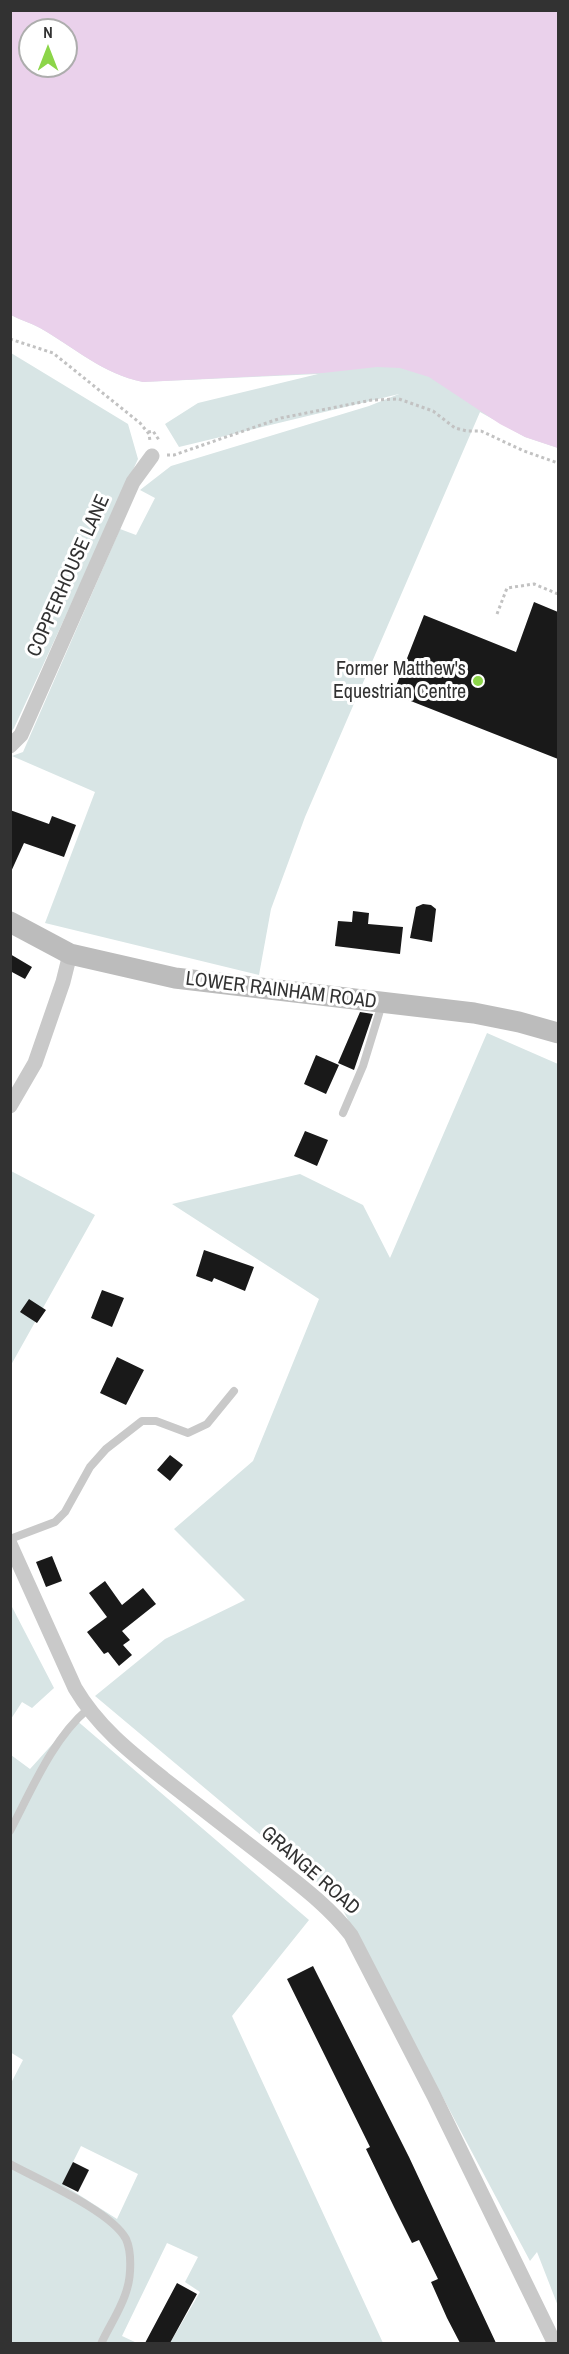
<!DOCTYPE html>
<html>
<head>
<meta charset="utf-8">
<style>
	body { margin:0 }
	#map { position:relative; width:569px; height:2354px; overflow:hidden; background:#fff; font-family:"Archivo Narrow",sans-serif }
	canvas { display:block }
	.frame { position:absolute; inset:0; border:12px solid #323232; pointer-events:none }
	.north { position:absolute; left:18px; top:18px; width:60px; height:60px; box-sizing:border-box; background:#fff; border:2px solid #adadad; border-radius:50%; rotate:0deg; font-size:16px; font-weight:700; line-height:24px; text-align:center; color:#323232 }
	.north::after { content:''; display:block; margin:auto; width:21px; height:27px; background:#8cd549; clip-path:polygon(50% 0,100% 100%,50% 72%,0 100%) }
</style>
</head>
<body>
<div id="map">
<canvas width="569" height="2354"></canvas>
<div class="frame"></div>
<div class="north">N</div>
</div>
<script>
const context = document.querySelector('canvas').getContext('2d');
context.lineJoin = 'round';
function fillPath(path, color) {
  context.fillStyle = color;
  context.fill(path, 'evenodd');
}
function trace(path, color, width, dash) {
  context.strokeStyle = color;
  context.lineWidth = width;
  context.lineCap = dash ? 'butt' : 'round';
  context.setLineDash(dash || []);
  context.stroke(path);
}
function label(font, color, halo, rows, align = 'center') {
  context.font = font + ' "Archivo Narrow",sans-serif';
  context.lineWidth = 6;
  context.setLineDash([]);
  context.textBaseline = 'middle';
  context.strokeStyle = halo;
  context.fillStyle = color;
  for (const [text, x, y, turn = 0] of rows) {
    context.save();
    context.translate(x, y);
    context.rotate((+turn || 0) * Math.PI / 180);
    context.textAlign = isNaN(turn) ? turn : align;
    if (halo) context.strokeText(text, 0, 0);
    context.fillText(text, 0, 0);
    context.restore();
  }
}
const green = new Path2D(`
	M11 11H558V448L525 437 480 412 305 817 271 909 259 975 45 923 95 792 12 756 23 752 120 529 136 535 155 498 140 490 171 466 369 406 399 394 179 447 165 424 198 403 318 374 143 382C103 374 75 348 40 328 31 323 20 320 11 315ZM30 30H66V66H30Z
	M11 353 128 424 138 459 14 728 11 732Z
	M487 1033 558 1064V2306L537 2252 530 2261 337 1899 95 1696 165 1639 245 1600 174 1529 253 1461 319 1299 172 1204 300 1174 363 1205 390 1258Z
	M11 1171 95 1215 11 1365Z
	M11 1605 54 1688 32 1708 22 1702 11 1719Z
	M75 1719 309 1920 232 2016 383 2343H170L200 2292 185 2282 198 2257 167 2243 122 2336 137 2343H11L10 2085 23 2060 10 2052 11 1755 30 1769ZM81 2146 138 2174 117 2219 62 2184Z`);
const water = new Path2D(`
	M11 10 558 11V448L525 437 500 424 429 377 400 368 377 367 323 373 143 382C103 374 75 348 40 328 31 323 20 320 11 315ZM30 30H66V66H30Z`);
const building = new Path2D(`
	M534 602 558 612V759L393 694 424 615 516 652Z
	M10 810 49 824 52 816 76 825 64 857 24 843 10 874Z
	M423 904 431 905 436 909 432 942 410 938 416 907Z
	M353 911 369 913 368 924 403 927 400 954 335 946 338 921 352 922Z
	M10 954 32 967 25 979 10 971Z
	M360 1012 373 1014 354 1070 338 1063Z
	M316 1055 339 1065 326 1094 304 1084Z
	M305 1131 328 1140 317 1166 294 1156Z
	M204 1250 254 1267 245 1291 214 1278 212 1282 196 1276Z
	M102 1290 124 1298 112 1327 91 1318Z
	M29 1299 46 1310 37 1323 20 1312Z
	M117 1357 144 1370 126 1405 100 1393Z
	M170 1455 183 1465 170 1481 157 1470Z
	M52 1556 62 1581 46 1587 36 1562Z
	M105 1581 122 1605 143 1588 156 1604 122 1631 130 1640 123 1645 132 1655 119 1666 108 1652 104 1654 87 1632 107 1617 89 1593Z
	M313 1966 409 2157 496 2343H460L447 2318 431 2282 438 2279 419 2240 412 2243 394 2207 366 2149 370 2147 287 1979Z
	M73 2162 89 2170 78 2192 62 2184Z
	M177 2283 197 2294 170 2343H145Z`);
const path = new Path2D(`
	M10 339 53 353 140 423 149 434 150 441
	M148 432 153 431 159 440
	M167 455H174L281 418 372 400 399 399 433 411 455 428 467 431H481L524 451 558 463
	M497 614 507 588 534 584 558 594`);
const lane = new Path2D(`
	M343 1113 363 1066 382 1004
	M10 1539 55 1522 65 1512 90 1467 106 1449 142 1421H156L188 1433 207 1424 234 1391
	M10 1831C31 1791 53 1738 88 1709
	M10 2164C39 2180 111 2211 126 2239 132 2252 131 2276 127 2289 122 2308 109 2326 101 2344`);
const street = new Path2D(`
	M10 746 21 735 133 482 152 456
	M10 1106 35 1063 63 982 70 954
	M10 1544 75 1688C98 1727 130 1752 164 1779 198 1805 232 1832 266 1858 296 1882 328 1905 351 1935L434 2096 555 2344`);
const secondary = new Path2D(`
	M10 922 70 954 175 978 474 1013 519 1022 558 1033`);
const markers = [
	[478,681,6,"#8cd549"]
];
const streetNames = [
	["COPPERHOUSE LANE",69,576,-66],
	["LOWER RAINHAM ROAD",281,991,7],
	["GRANGE ROAD",310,1871,41]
];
const poiNames = [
	["Former Matthew's",466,670],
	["Equestrian Centre",466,693]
];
fillPath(green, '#d8e5e5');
fillPath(water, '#ead1eb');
fillPath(building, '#191919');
trace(path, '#c2c2c2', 3, [3, 3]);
trace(lane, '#c9c9c9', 8);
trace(street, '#c9c9c9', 15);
trace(secondary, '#bcbcbc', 21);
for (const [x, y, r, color] of markers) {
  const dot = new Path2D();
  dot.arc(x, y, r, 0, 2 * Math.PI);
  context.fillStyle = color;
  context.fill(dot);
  trace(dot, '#fff', 2);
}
label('20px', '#323232', '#fff', streetNames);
label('20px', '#323232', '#fff', poiNames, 'right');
</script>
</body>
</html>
